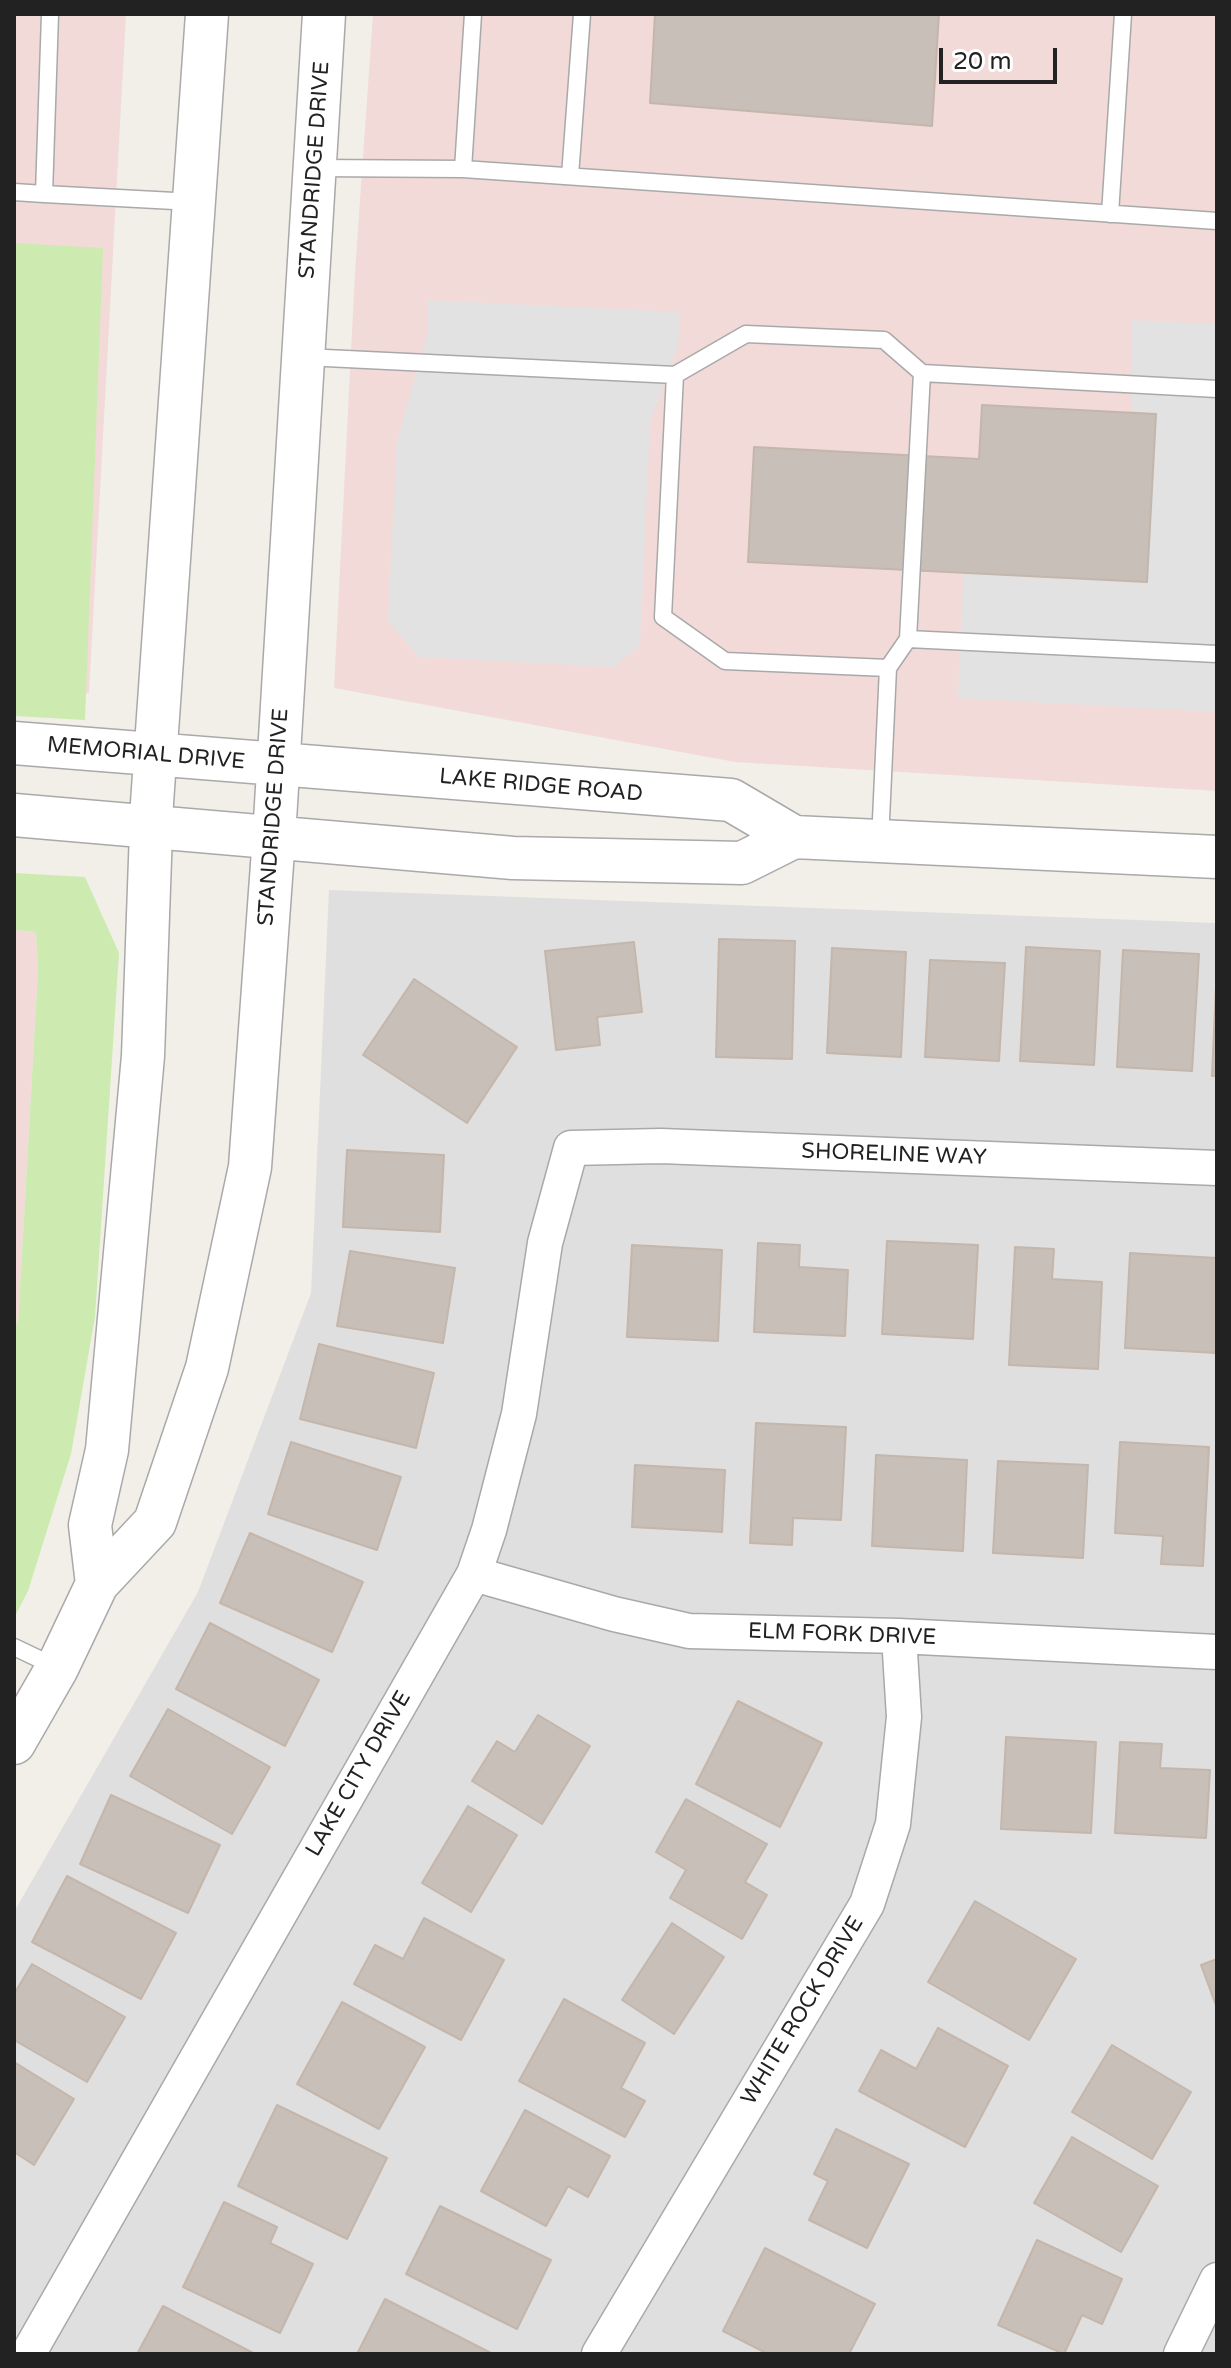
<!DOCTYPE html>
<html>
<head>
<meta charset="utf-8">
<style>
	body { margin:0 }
	#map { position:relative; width:1231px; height:2368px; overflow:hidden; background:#f2efe9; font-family:"Varela Round",sans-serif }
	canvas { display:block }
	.frame { position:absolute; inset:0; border:16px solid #222; pointer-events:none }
	.scale { position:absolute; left:939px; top:48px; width:118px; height:36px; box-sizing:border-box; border:4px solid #222; border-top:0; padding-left:10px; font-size:24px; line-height:28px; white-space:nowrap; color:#222; -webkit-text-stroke:6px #fff; paint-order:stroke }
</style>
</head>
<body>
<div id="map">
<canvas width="1231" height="2368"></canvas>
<div class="frame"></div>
<div class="scale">20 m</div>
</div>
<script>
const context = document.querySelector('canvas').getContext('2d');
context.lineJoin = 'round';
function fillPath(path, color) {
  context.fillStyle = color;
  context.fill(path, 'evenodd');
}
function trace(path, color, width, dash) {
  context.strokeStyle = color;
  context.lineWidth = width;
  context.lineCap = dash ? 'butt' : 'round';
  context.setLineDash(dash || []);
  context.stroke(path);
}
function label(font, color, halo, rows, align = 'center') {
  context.font = font + ' "Varela Round",sans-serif';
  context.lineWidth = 7;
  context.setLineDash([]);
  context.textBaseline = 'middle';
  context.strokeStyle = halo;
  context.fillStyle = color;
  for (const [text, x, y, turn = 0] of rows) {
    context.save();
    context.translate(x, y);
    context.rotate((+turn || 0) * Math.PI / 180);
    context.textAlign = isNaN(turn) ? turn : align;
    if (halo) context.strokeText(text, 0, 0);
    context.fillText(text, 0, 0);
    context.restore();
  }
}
const residential = new Path2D(`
	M329 890 1217 923V2354H14V1912L198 1592 311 1293Z`);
const commercial = new Path2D(`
	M14 14H126L89 693 14 689Z
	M373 14H1217V791L735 762 334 688 355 272Z
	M14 930 36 932 38 971 18 1325H14Z`);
const grass = new Path2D(`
	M14 243 103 248 85 720 14 716Z
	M14 873 85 877 119 953 95 1317 71 1454 28 1591 14 1618V1325L18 1324 38 971 36 932 14 930Z`);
const parking = new Path2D(`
	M428 300 680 312 678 346 650 422 640 645 614 667 419 657 388 621 397 441 427 335Z
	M1132 320 1217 324V712L958 698 963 573 1147 582 1156 415 1131 413Z`);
const building = new Path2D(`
	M655 14H939L932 126 650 103Z
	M982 405 1156 414 1147 582 748 562 754 447 979 459Z
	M719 939 795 941 792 1059 716 1057Z
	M634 942 642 1012 597 1017 600 1045 556 1050 545 951Z
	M1026 947 1100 951 1094 1065 1020 1061Z
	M832 948 906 952 901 1057 827 1053Z
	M1123 950 1199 954 1192 1071 1117 1067Z
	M930 960 1005 963 999 1061 925 1057Z
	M1217 965V1076H1212Z
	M414 979 517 1047 467 1123 363 1055Z
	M347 1150 444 1155 440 1232 343 1227Z
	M887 1241 978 1245 973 1339 882 1334Z
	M758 1243 800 1245 799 1267 848 1270 845 1336 754 1332Z
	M632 1245 722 1250 718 1341 627 1337Z
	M1015 1247 1054 1249 1052 1279 1102 1282 1098 1369 1009 1365Z
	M350 1251 455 1268 443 1343 337 1326Z
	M1130 1253 1217 1258V1353L1125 1348Z
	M319 1344 434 1373 416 1448 300 1419Z
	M756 1423 846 1427 841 1520 793 1518 792 1545 750 1543Z
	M291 1442 401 1477 377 1550 268 1514Z
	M1120 1442 1209 1447 1203 1566 1161 1564 1163 1536 1115 1533Z
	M876 1455 967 1460 963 1551 872 1546Z
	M998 1461 1088 1465 1083 1558 993 1553Z
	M635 1465 725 1470 722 1532 632 1527Z
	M250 1533 363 1582 332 1652 220 1603Z
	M210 1623 319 1680 285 1746 176 1689Z
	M738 1701 822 1743 780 1827 696 1784Z
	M168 1709 270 1767 232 1834 130 1776Z
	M538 1715 590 1746 542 1824 472 1781 497 1741 515 1752Z
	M1006 1737 1096 1742 1091 1833 1001 1829Z
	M1120 1742 1162 1744 1160 1768 1210 1770 1206 1838 1115 1833Z
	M111 1795 220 1845 188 1913 80 1864Z
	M686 1799 767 1844 745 1882 767 1895 742 1939 670 1898 686 1870 656 1852Z
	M468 1806 517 1835 471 1912 422 1883Z
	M67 1876 176 1933 141 1999 32 1942Z
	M975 1901 1076 1959 1029 2040 928 1982Z
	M424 1918 504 1960 461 2040 354 1984 375 1945 403 1959Z
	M672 1923 724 1957 674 2034 622 2000Z
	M1217 1959V2008L1201 1965Z
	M32 1964 125 2017 87 2082 14 2040V1994Z
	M564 1999 645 2043 621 2088 645 2101 625 2137 519 2081Z
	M342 2002 425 2047 379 2129 297 2084Z
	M938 2028 1008 2066 965 2147 859 2091 881 2050 916 2069Z
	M1112 2045 1191 2092 1152 2159 1072 2112Z
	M14 2062 74 2099 34 2165 14 2152Z
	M277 2105 387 2158 347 2239 238 2186Z
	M525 2110 610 2156 588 2197 568 2186 546 2226 481 2191Z
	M836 2129 909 2164 867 2248 809 2220 828 2181 814 2174Z
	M1072 2137 1158 2186 1121 2252 1034 2203Z
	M224 2202 277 2227 270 2243 313 2264 280 2333 183 2287Z
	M440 2206 551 2260 517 2329 406 2274Z
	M1037 2240 1122 2279 1102 2324 1082 2315 1064 2354 998 2325Z
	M765 2248 875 2304 849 2354H768L723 2331Z
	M385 2299 491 2353V2354H357Z
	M163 2306 255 2354H137Z`);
const service = new Path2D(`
	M50 14 44 194 193 202
	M316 168 463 169 1217 221
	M463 169 473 14
	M570 176 582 14
	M14 192 44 194
	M1110 214 1123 14
	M305 357 675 375
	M908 639 1217 654
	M888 668 725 661 663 617 675 375 746 334 884 340 922 373 1217 389
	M880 841 888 668 908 639 922 373
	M14 1647 56 1667`);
const minor = new Path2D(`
	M474 1574 614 1614 689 1631 899 1636 1217 1652
	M28 2354 474 1574 489 1530 519 1414 545 1243 571 1148 661 1146 1217 1168
	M599 2354 867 1904 893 1824 904 1717 899 1636
	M1181 2354 1217 2280`);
const tertiary = new Path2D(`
	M14 743 731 800 794 837 1217 857
	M14 815 513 858 742 863 794 837
	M97 1584 90 1525 107 1450 143 1056 152 803 207 14
	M14 1743 57 1668 97 1584 155 1522 207 1368 250 1167 274 837 324 14`);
const streetNames = [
	["STANDRIDGE DRIVE",315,170,-86],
	["MEMORIAL DRIVE",146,754,5],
	["LAKE RIDGE ROAD",541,786,5],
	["STANDRIDGE DRIVE",274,817,-86],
	["SHORELINE WAY",894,1155,2],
	["ELM FORK DRIVE",842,1635,2],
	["LAKE CITY DRIVE",359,1774,-60],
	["WHITE ROCK DRIVE",803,2011,-59]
];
fillPath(residential, '#e0dfdf');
fillPath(commercial, '#f2dad9');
fillPath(grass, '#cdebb0');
fillPath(parking, '#e2e2e2');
fillPath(building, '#c7bfb8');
trace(building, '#c4b6ab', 2);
trace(service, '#a9a9a9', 19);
trace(minor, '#a9a9a9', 37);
trace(tertiary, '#a9a9a9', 45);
trace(service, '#fff', 16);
trace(minor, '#fff', 34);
trace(tertiary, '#fff', 42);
label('22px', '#222', '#fff', streetNames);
</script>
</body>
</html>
